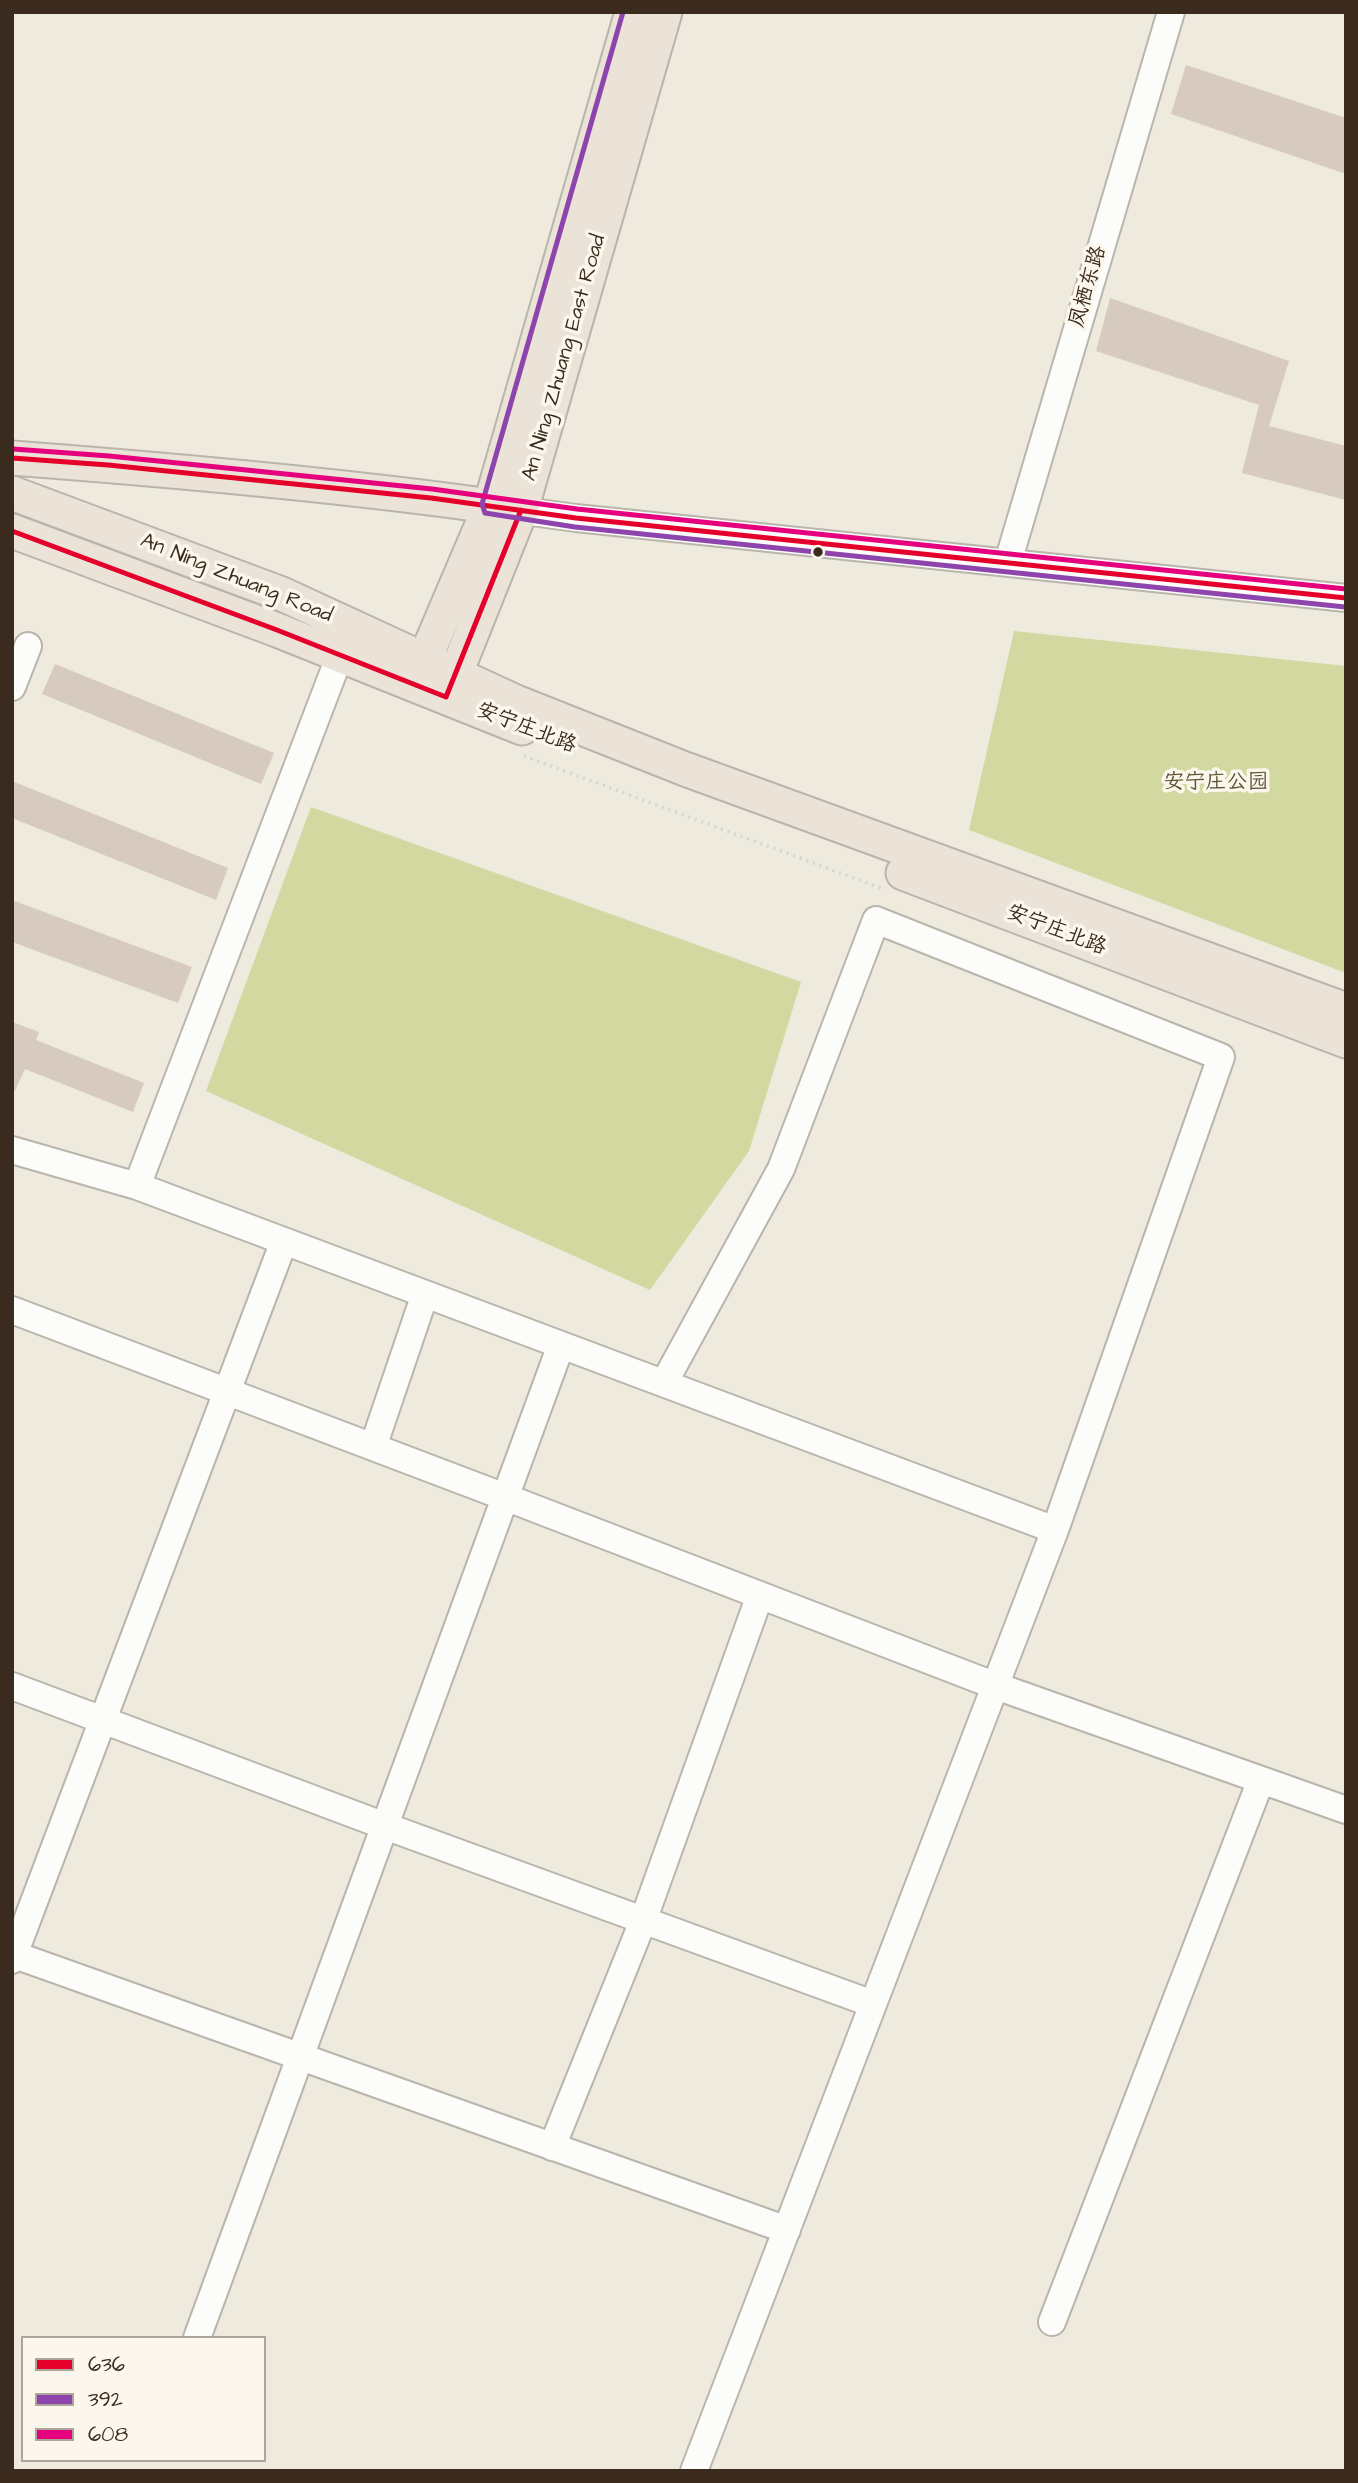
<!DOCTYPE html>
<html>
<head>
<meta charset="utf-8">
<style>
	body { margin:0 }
	#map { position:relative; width:1358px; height:2483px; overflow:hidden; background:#eeeadd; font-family:"Architects Daughter",sans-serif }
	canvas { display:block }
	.frame { position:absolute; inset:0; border:14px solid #3b2a1e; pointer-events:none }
	.legend { position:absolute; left:21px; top:2336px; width:245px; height:126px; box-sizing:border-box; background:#fbf7ec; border:2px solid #aea59a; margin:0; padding:9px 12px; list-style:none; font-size:21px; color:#3b2a1e }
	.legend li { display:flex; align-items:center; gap:14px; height:35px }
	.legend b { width:35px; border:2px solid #aea59a }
</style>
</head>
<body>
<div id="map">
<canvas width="1358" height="2483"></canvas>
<div class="frame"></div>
<ul class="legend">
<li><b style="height:9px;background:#e4002b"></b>636</li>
<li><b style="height:9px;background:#8e44ad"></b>392</li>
<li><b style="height:9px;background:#e5007d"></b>608</li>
</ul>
</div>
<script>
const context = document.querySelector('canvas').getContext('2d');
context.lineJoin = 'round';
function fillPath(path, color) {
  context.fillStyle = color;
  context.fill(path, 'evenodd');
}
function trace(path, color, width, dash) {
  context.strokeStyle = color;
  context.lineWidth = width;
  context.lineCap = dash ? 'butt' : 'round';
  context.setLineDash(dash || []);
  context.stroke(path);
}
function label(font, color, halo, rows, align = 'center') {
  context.font = font + ' "Architects Daughter","LXGW WenKai TC",sans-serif';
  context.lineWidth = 7;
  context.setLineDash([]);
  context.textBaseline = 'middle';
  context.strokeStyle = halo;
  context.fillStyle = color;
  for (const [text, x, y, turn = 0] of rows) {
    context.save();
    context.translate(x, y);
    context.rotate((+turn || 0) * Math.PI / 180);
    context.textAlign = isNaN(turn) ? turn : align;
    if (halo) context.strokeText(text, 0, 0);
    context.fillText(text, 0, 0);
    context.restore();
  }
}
const green = new Path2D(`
	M1014 631 1346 666V973L969 830Z
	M311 807 801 982 749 1151 650 1290 206 1091Z`);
const building = new Path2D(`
	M1186 65 1346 118V174L1171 114Z
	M1110 298 1289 361 1269 426 1346 446V500L1242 473 1259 405 1096 351Z
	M55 664 274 753 261 784 42 694Z
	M12 781 228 868 216 900 12 818Z
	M12 900 192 967 178 1003 12 942Z
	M12 1022 39 1032 36 1040 144 1083 133 1112 25 1069 12 1097Z`);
const path = new Path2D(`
	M524 756 881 888`);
const minor = new Path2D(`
	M502 508 576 518 1346 598
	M1008 562 1171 12
	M12 687 28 646
	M12 1150 137 1186 1055 1530
	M137 1186 340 655
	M12 1310 505 1497 996 1686 1346 1810
	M664 1383 781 1169 876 920 1221 1057 1055 1530 694 2471
	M373 1447 425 1294
	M12 1686 385 1826 873 2004
	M12 1954 787 2230
	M12 1960 284 1241
	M552 2147 643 1921 760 1595
	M1052 2322 1261 1780
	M197 2338 561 1345`);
const major = new Path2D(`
	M12 458C171 470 332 484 490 506
	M12 493 282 594 516 702 685 769 1346 1010
	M12 531 277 630 522 728
	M415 682 490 506 632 12
	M448 693 521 510 665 12
	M903 873 1346 1041`);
const bus1 = new Path2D(`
	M12 458 108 465 431 498 576 518 1346 598
	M12 531 277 630 446 697 521 510`);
const bus2 = new Path2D(`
	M623 12 482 504 485 513 575 527 1345 607`);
const bus3 = new Path2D(`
	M13 449 109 456 432 489 577 509 1346 589`);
const markers = [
	[818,552,6,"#3b2a1e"]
];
const streetNames = [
	["凤栖东路",1089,287,-74],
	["An Ning Zhuang East Road",565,358,-74],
	["An Ning Zhuang Road",236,579,22],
	["安宁庄北路",526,729,21],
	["安宁庄北路",1056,931,21]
];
const parkNames = [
	["安宁庄公园",1216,784]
];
fillPath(green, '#d1d9a0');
fillPath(building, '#d7cbbf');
trace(minor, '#b9b5ac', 30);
trace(major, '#b9b5ac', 37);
trace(path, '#d6d4d0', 3.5, [2, 5]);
trace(minor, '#fcfcfa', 26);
trace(major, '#ebe3d7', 33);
trace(bus1, '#e4002b', 5);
trace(bus2, '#8e44ad', 5);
trace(bus3, '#e5007d', 5);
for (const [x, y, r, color] of markers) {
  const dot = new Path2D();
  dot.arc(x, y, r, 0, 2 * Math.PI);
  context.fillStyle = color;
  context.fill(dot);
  trace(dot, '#fbf7ec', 2.5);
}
label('21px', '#3b2a1e', '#fbf7ec', streetNames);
label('21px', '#5a5232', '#fbf7ec', parkNames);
</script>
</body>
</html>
